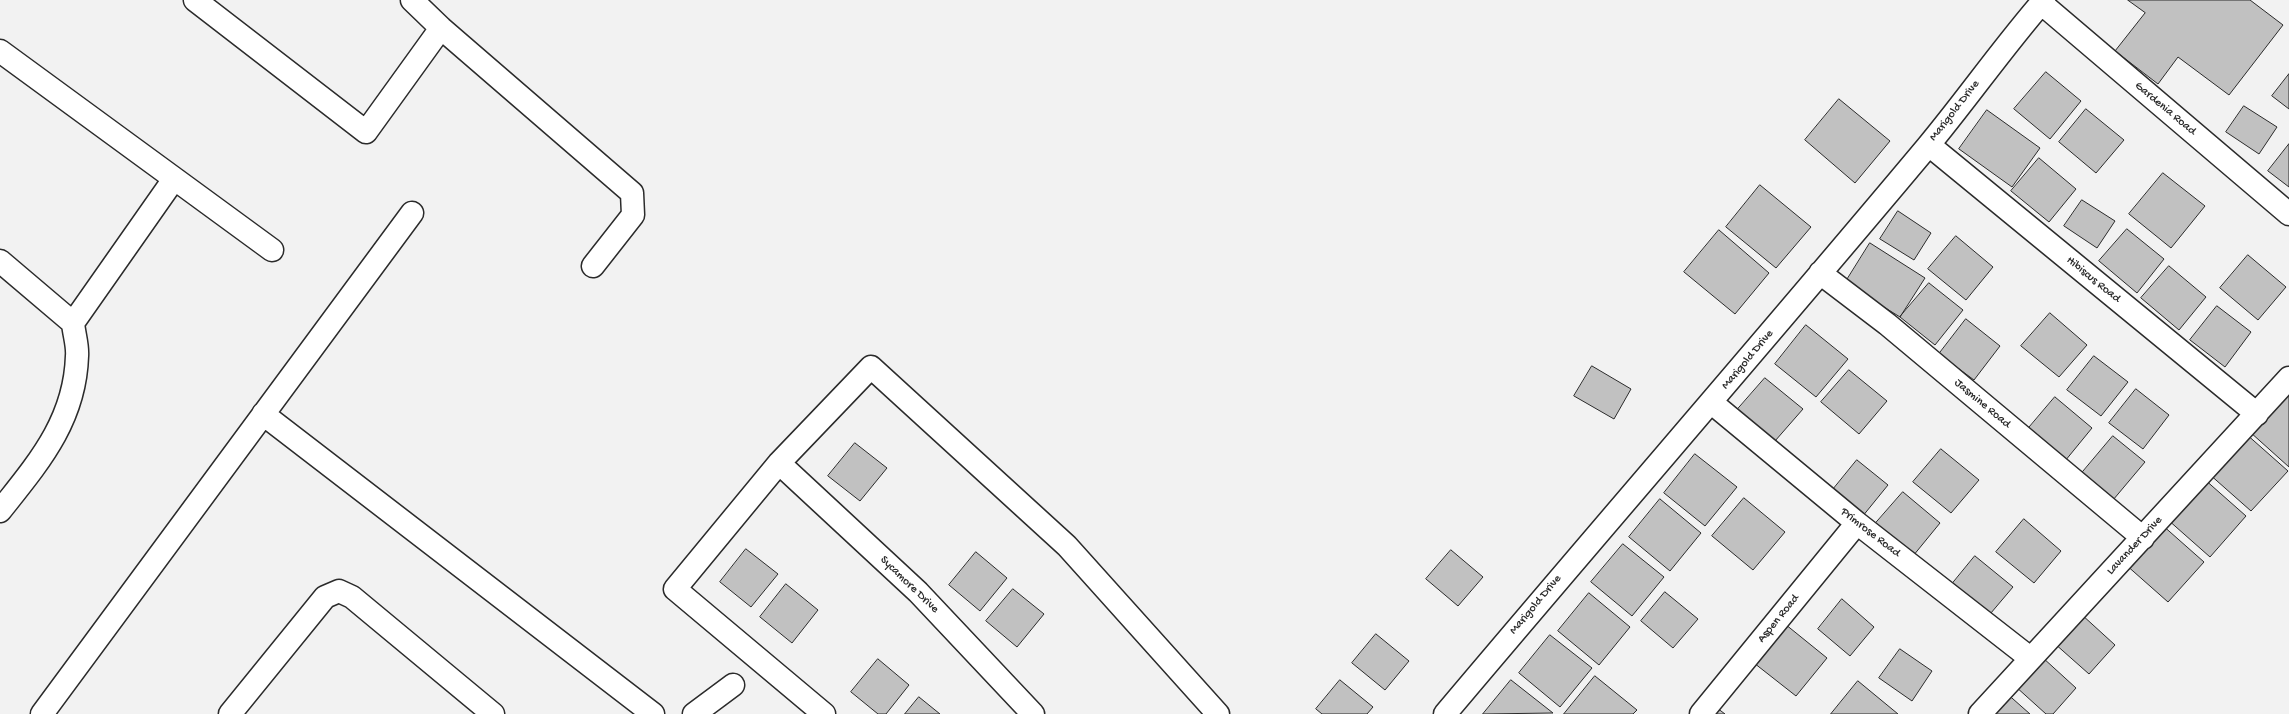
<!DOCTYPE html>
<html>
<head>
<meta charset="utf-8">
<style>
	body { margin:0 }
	canvas { display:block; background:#f2f2f2 }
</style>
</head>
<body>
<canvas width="2289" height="714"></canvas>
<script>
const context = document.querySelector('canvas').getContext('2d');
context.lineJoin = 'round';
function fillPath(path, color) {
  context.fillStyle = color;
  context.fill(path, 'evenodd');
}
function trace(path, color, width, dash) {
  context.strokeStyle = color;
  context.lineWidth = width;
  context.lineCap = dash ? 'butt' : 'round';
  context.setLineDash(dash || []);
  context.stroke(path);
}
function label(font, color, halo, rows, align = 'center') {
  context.font = font + ' "Gochi Hand",sans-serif';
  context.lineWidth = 3;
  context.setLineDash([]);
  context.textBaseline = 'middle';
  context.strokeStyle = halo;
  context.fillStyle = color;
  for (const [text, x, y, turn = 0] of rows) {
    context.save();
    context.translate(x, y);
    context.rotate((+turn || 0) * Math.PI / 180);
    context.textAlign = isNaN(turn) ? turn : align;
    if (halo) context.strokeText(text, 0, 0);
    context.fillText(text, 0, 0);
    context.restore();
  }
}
const building = new Path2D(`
	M2128 0H2250L2283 25 2229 95 2178 57 2158 84 2115 51 2145 13Z
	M2046 72 2081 101 2050 139 2014 109Z
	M2289 74V109L2272 96Z
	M1839 99 1890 141 1855 183 1805 140Z
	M2244 106 2277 127 2259 154 2226 132Z
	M2086 109 2124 140 2096 173 2059 142Z
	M1987 110 2040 148 2012 187 1959 149Z
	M2289 144V187L2268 171Z
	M2039 158 2076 189 2049 222 2011 191Z
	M2163 173 2205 206 2171 248 2129 214Z
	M1760 185 1811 227 1776 268 1726 227Z
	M2082 200 2115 221 2097 248 2064 226Z
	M1898 211 1931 233 1914 260 1880 239Z
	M2127 229 2164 259 2137 293 2099 261Z
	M1719 230 1769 273 1735 314 1684 272Z
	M1956 236 1993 267 1966 300 1928 269Z
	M1870 243 1925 278 1900 317 1845 283Z
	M2248 255 2286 287 2258 320 2220 288Z
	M2169 266 2206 297 2179 330 2141 298Z
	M1929 283 1963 310 1935 345 1900 317Z
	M2217 306 2251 332 2225 367 2190 340Z
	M2050 313 2087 345 2059 377 2021 346Z
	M1966 319 2000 346 1974 380 1939 354Z
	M1806 325 1848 359 1816 397 1775 364Z
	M2094 356 2128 382 2101 416 2067 390Z
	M1592 366 1631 389 1614 419 1574 396Z
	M1849 370 1887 401 1859 434 1821 402Z
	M1765 378 1803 409 1775 441 1737 410Z
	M2136 389 2169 415 2143 449 2109 423Z
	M2286 392 2289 395V467L2250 432Z
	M2055 397 2092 428 2065 461 2027 430Z
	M2245 433 2288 471 2251 511 2208 473Z
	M2113 436 2145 462 2113 500 2081 474Z
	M855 443 887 468 860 501 828 476Z
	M1941 449 1979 480 1951 513 1913 482Z
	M1695 454 1737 487 1705 526 1664 493Z
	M1857 460 1888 485 1862 517 1831 492Z
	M2203 478 2246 516 2210 557 2167 519Z
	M1903 492 1940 523 1913 556 1875 524Z
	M1744 498 1785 532 1753 570 1712 536Z
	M1660 499 1701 533 1670 571 1629 537Z
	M2024 519 2061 551 2034 583 1996 552Z
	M2161 524 2204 562 2168 602 2125 564Z
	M1623 544 1664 577 1632 616 1591 582Z
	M746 549 778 574 751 607 720 582Z
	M1451 550 1483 577 1458 606 1426 579Z
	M976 552 1007 578 980 611 949 585Z
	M1975 556 2013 587 1985 620 1948 589Z
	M786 584 818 610 792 643 760 617Z
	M1013 589 1044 614 1017 647 986 621Z
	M1665 592 1698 619 1673 648 1641 621Z
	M1589 593 1630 627 1599 665 1558 631Z
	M1842 599 1874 627 1850 656 1818 629Z
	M2081 614 2115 645 2089 674 2054 643Z
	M1785 624 1827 658 1796 696 1754 663Z
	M1376 634 1409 661 1385 690 1352 663Z
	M1550 635 1592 668 1560 707 1519 673Z
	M1900 649 1932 671 1912 701 1879 678Z
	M2042 657 2076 688 2053 714H2046L2015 686Z
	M878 659 909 685 886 714H878L851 692Z
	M1595 676 1637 710 1633 714H1564Z
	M1340 680 1373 707 1367 714H1322L1316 709Z
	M1511 680 1553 713 1483 714Z
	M1858 681 1898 714H1831Z
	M2004 691 2030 714H1982Z
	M919 697 940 714H905Z
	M1717 708 1725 714H1712Z`);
const minor = new Path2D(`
	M195 0 366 132 441 28
	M412 0 441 28 632 193 633 215 593 266
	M2041 3 2289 214
	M0 51 272 250
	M1929 145 2257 414
	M0 261 73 323
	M1820 273 1887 324 2143 538
	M1712 403 1857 523 2030 658
	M263 414 653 714
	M779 463 918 592 1033 714
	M0 511C38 463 75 421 77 356 78 346 74 334 73 323L174 179
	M42 714 412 213
	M230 714 325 597 339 591 352 597 493 714
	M694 714 733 685
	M824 714 675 589 779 463 871 367 1067 546 1218 714
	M1445 714C1605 524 1768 337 1927 147 1967 99 2003 47 2044 0
	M1701 714 1857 523
	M1980 714 2289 378`);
const streetNames = [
	["Gardenia Road",2165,109,40],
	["Marigold Drive",1955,111,-52],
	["Hibiscus Road",2093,280,39],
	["Marigold Drive",1748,360,-50],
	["Jasmine Road",1982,404,40],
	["Primrose Road",1870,533,38],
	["Lavander Drive",2135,546,-47],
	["Sycamore Drive",909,585,44],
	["Marigold Drive",1536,605,-50],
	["Aspen Road",1779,619,-51]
];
fillPath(building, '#c1c1c1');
trace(building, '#2b2b2b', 1);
trace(minor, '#2b2b2b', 25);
trace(minor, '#fff', 22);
label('12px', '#2b2b2b', '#fff', streetNames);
</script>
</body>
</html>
